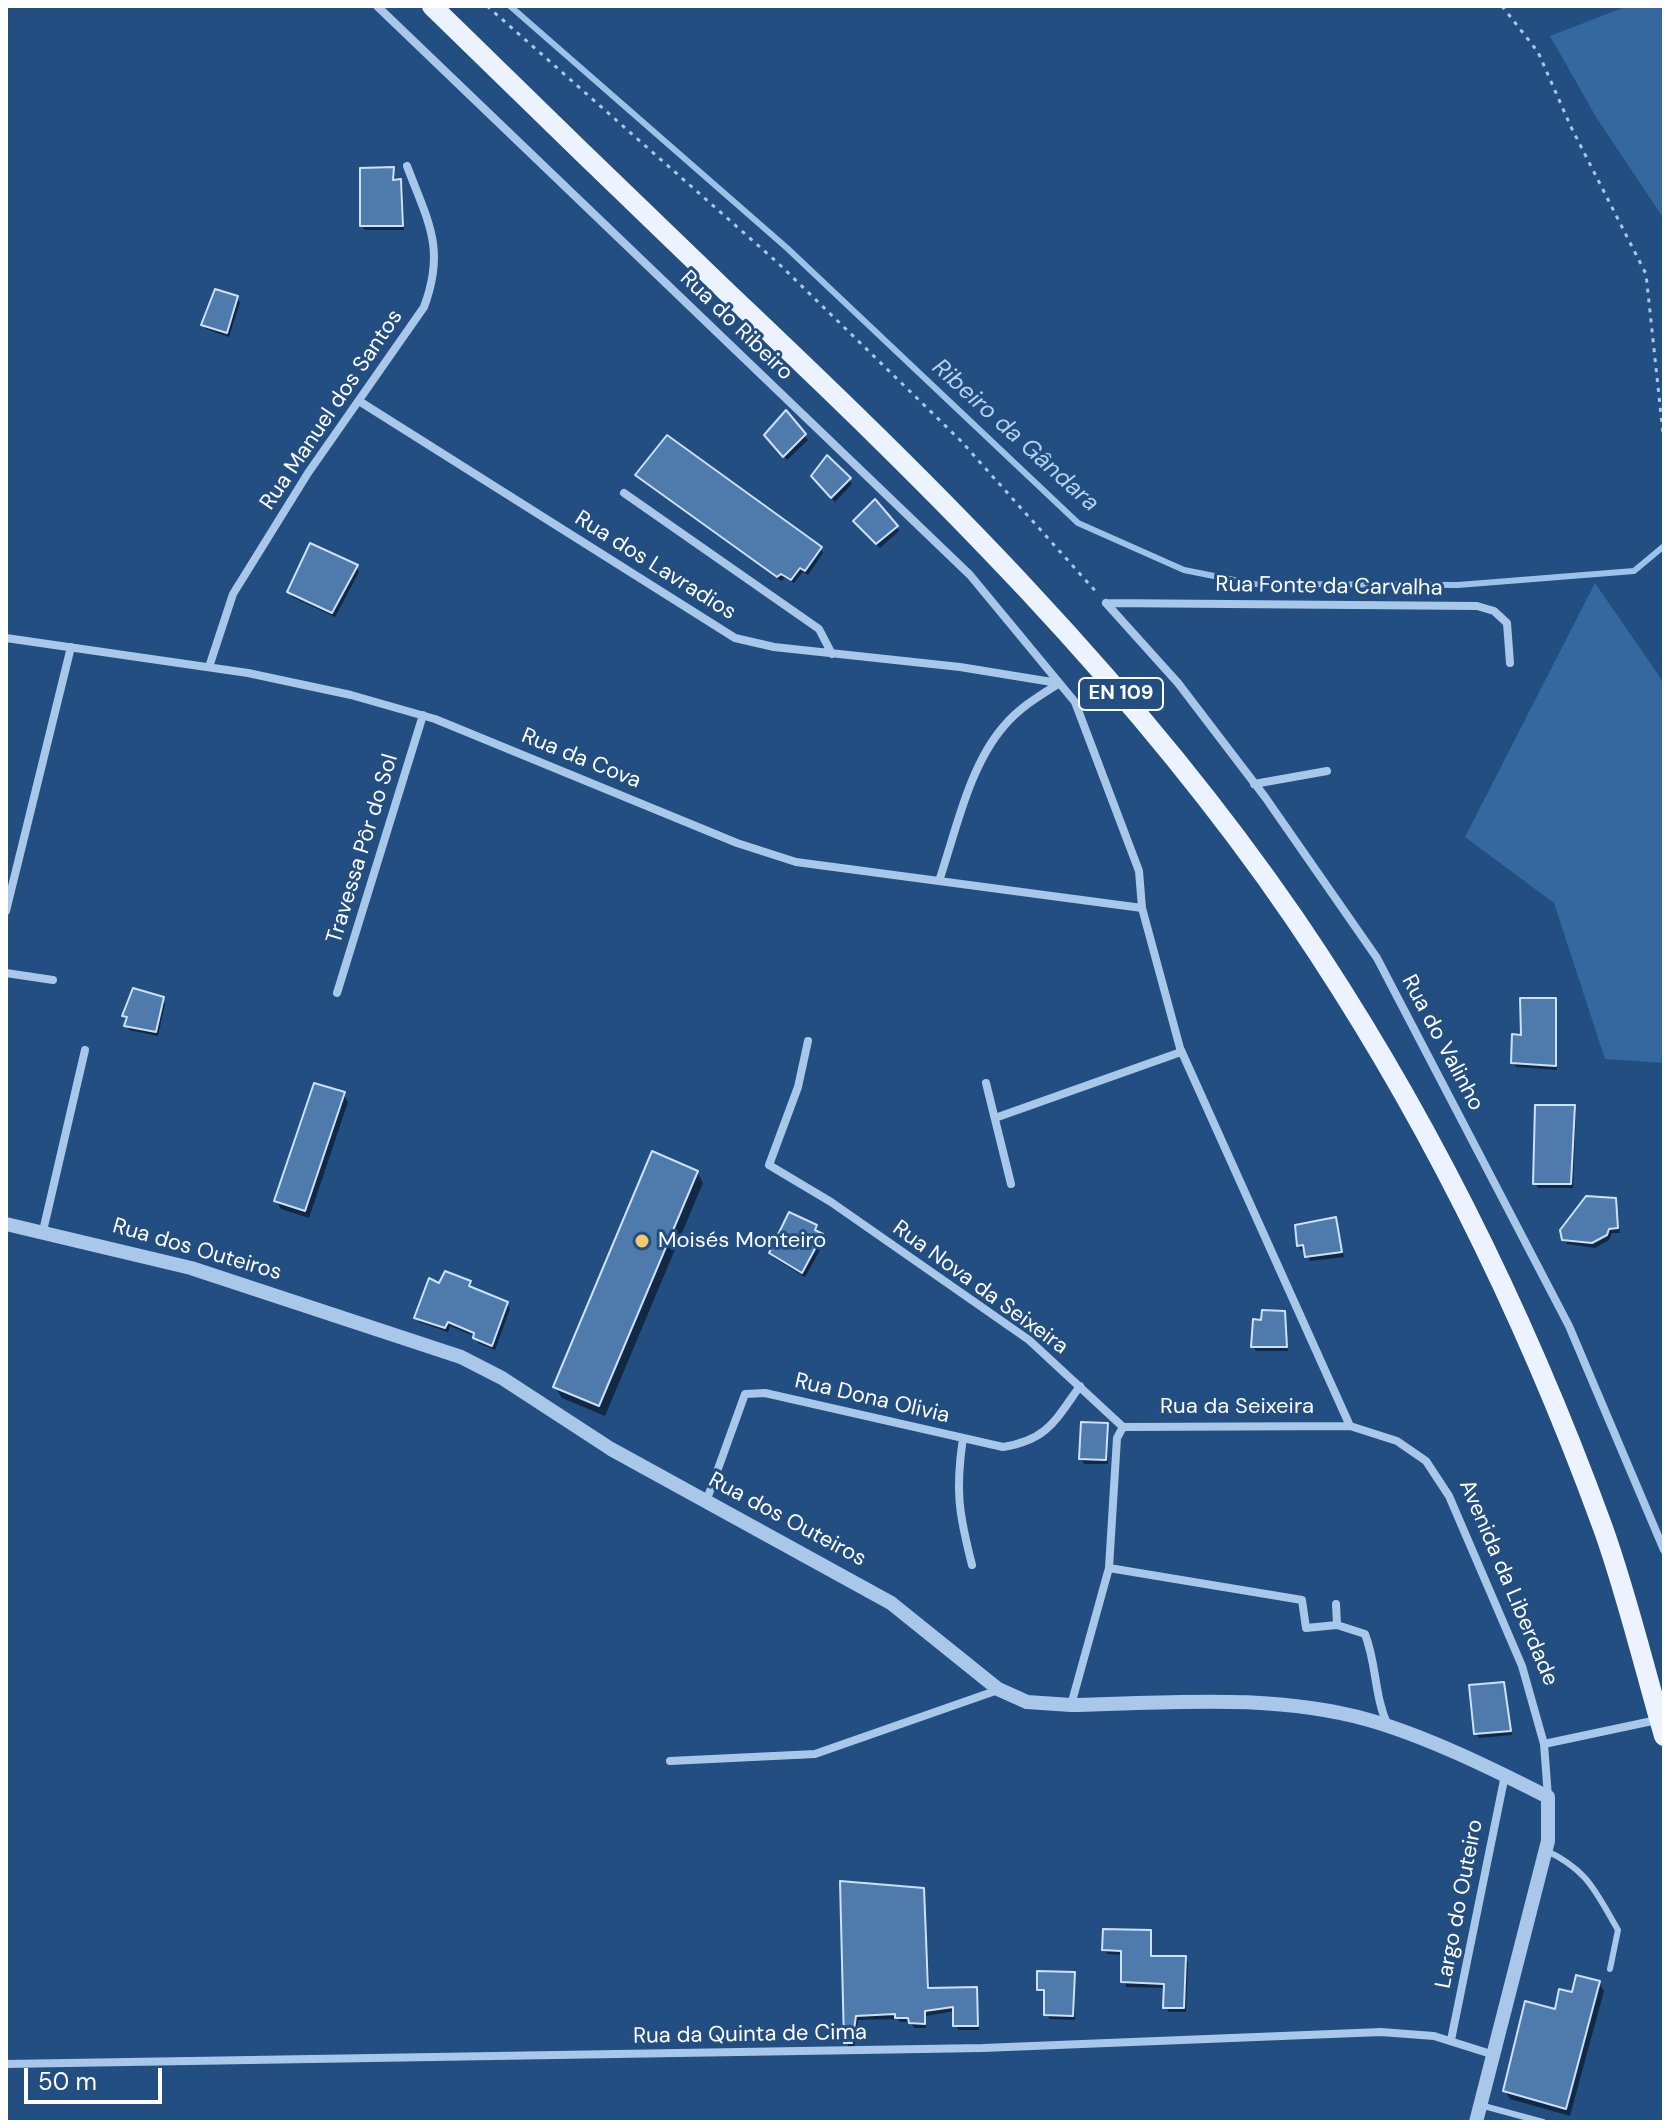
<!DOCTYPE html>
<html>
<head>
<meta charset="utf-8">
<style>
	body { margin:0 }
	#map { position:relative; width:1670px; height:2128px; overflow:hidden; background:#224e82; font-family:"DM Sans",sans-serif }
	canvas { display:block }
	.frame { position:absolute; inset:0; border:8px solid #fff; pointer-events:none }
	.scale { position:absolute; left:24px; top:2068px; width:138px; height:36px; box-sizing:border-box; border:4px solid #fff; border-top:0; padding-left:10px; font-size:24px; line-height:28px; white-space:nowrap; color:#fff; -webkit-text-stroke:6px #224e82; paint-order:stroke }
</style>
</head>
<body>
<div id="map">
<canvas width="1670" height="2128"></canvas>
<div class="frame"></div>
<div class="scale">50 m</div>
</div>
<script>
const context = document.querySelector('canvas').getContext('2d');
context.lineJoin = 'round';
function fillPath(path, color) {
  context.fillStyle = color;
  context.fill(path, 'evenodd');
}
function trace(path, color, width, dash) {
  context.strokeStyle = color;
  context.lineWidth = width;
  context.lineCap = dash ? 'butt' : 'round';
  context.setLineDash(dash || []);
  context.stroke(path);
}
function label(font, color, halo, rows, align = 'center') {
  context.font = font + ' "DM Sans",sans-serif';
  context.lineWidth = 6;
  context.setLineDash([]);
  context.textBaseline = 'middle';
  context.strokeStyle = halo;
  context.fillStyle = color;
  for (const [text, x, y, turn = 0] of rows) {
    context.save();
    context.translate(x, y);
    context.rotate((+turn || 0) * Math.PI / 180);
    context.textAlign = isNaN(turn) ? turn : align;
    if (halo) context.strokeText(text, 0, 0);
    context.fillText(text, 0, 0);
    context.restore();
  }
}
const green = new Path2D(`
	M1628 6H1664V219L1596 117 1550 36Z
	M1595 583 1664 683V1063L1605 1059 1554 903 1465 837Z`);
const shadow = new Path2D(`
	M393 169 395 181H400L403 186 404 230H365L362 226Z
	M237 298 240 303 229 337 206 329 203 324Z
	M786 413 808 440 787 460 769 440Z
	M637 475 820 548 823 553 808 575 803 572 794 583 785 578 781 581Z
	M813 477 849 480 852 484 835 502Z
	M859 526 896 527 899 531 880 548Z
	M356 567 359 572 335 617 292 597 289 592Z
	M162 999 165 1004 158 1036 129 1030 125 1016Z
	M1554 1000 1557 1070 1516 1067 1513 1062 1523 1037Z
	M343 1094 348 1102 309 1218 281 1209 276 1201Z
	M1573 1107 1576 1111 1573 1188H1538L1535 1183Z
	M697 1172 703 1183 605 1416 562 1398 555 1387Z
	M1615 1200 1620 1233H1612L1609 1240 1595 1248 1567 1244 1564 1239Z
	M1335 1219 1344 1257 1310 1261 1306 1250H1301L1299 1246Z
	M815 1226 825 1241 805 1277 774 1258 771 1253Z
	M470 1282 472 1289 507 1304 510 1309 495 1350 478 1343 476 1337 450 1326 448 1332 419 1322 416 1318 440 1285Z
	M1283 1313 1288 1351H1256L1253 1346 1262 1322Z
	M1107 1425 1108 1464H1084L1081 1459Z
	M1503 1684 1512 1735 1479 1738 1476 1733Z
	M842 1883 923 1890 930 1990 976 1989 979 2030H958L955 2011 926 2016V2028H914L911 2022H900L898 2019 858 2020 854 2048H848Z
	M1150 1932 1152 1958H1185L1188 1963 1186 2012H1168L1166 1988 1126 1987 1123 1955 1107 1954 1104 1949Z
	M1074 1974 1075 2020 1049 2019 1046 1994 1039 1989Z
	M1599 1983 1604 1991 1570 2116 1510 2099 1505 2091 1557 2011 1574 1994Z`);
const stream = new Path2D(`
	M510 6 787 248 1078 523 1184 570 1254 584 1458 585 1634 571 1664 546`);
const building = new Path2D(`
	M394 167 393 180 401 179 403 226H360V168Z
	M215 289 238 296 227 333 201 325Z
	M786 410 806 434 783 457 764 435Z
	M667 435 822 547 805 571 800 568 791 580 781 574 777 577 635 475Z
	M827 455 851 478 831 498 811 476Z
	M875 499 898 526 876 544 853 521Z
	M310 543 358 565 332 613 287 592Z
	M133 988 164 997 156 1032 124 1026 127 1017 122 1016Z
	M1520 998H1556V1066L1511 1063 1512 1034 1521 1035Z
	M314 1083 345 1092 305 1211 274 1201Z
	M1535 1105H1575L1571 1184H1533Z
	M652 1151 698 1171 599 1406 553 1387Z
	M1586 1196 1616 1198 1618 1228 1609 1229 1607 1235 1592 1243 1562 1240 1560 1230Z
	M789 1212 817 1225 815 1230 823 1234 802 1273 769 1253Z
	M1336 1217 1342 1252 1305 1257 1303 1245 1297 1246 1295 1225Z
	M445 1271 471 1281 469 1286 508 1302 492 1346 473 1338 474 1333 448 1322 445 1328 414 1318 429 1278 439 1283Z
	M1262 1310 1285 1311 1287 1347H1251L1253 1319 1261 1320Z
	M1081 1422 1108 1423 1106 1460 1079 1459Z
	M1504 1682 1511 1731 1474 1734 1469 1685Z
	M840 1881 924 1888 928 1988 977 1987 978 2026H953V2007L925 2011V2024L909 2023 908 2018H895V2014L856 2016 852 2043H844Z
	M1103 1929 1151 1930V1956H1186L1184 2008H1163L1164 1984 1121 1982V1951L1102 1950Z
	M1037 1971 1075 1972 1073 2016 1044 2015V1990H1037Z
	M1576 1975 1600 1981 1566 2109 1503 2091 1525 2001 1555 2009 1559 1989 1572 1992Z`);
const path = new Path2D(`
	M487 6 778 263 960 440 1098 594
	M1502 6 1538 52 1571 127 1646 274 1664 443`);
const service = new Path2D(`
	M1545 1850C1588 1870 1595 1891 1618 1930L1610 1969
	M1480 2105 1543 2122`);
const minor = new Path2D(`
	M377 6 970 575 1075 702 1139 871 1142 908 1180 1048 1350 1426
	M359 401 735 638 774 647 960 667 1058 683
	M624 493 819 629 832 654
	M1106 603 1178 683 1265 797 1377 958 1569 1326 1664 1550
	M1106 603 1477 606 1494 611 1507 623 1510 663
	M6 638 248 673 351 695 435 719 737 843 796 862 1142 908
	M209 667 233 594 308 473 424 307C446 248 428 222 407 166
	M1254 784 1327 771
	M939 881C956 831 969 766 1004 726 1019 708 1039 696 1058 684
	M6 911 71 647
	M6 973 53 980
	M337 993 423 715
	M808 1041 798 1087 769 1165 831 1202 1029 1340 1123 1427
	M986 1083 1011 1184
	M995 1118 1181 1052
	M43 1231 85 1050
	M1123 1427 1350 1426 1397 1441 1426 1461 1449 1496 1522 1666 1544 1744 1548 1797
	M963 1438C955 1491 959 1514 972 1565
	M706 1502 745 1394 765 1393 1003 1447C1047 1440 1055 1421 1080 1386
	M1109 1568 1302 1600 1306 1628 1337 1625
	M1336 1604 1337 1625 1365 1634C1377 1665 1374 1696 1388 1726
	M1071 1705 1109 1568 1117 1438 1123 1427
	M1544 1744 1657 1720
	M670 1761 815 1754 998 1690
	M1451 2040 1505 1775
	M6 2064 983 2048 1381 2032 1434 2036 1491 2054`);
const tertiary = new Path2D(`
	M6 1224 191 1268 461 1357 502 1378 611 1449 891 1603 998 1689 1027 1702 1071 1705C1170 1703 1272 1693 1369 1720 1428 1737 1493 1769 1548 1797V1841L1476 2122`);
const primary = new Path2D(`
	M432 6C530 102 629 198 728 293 933 487 1135 685 1295 919 1423 1107 1525 1314 1603 1528 1627 1595 1644 1667 1664 1736`);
const markers = [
	[642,1241,8,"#f4ca6c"]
];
const shields = [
	[1121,694,84]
];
const shieldNames = [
	["EN 109",1121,694]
];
const streetNames = [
	["Rua do Ribeiro",736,326,44],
	["Rua Manuel dos Santos",332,410,-56],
	["Rua dos Lavradios",655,566,32],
	["Rua Fonte da Carvalha",1329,587,1],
	["Rua da Cova",581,759,22],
	["Travessa Pôr do Sol",363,849,-73],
	["Rua do Valinho",1442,1043,62],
	["Rua dos Outeiros",197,1250,16],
	["Rua Nova da Seixeira",980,1288,36],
	["Rua Dona Olivia",872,1399,13],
	["Rua da Seixeira",1237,1407],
	["Rua dos Outeiros",787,1520,28],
	["Avenida da Liberdade",1508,1583,67],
	["Largo do Outeiro",1460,1904,-79],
	["Rua da Quinta de Cima",750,2035,-1]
];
const poiNames = [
	["Moisés Monteiro",658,1241]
];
const waterNames = [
	["Ribeiro da Gândara",1015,436,42]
];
fillPath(green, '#3668a0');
fillPath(shadow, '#0007');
trace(stream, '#9dc2e9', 6);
fillPath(building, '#4f7bac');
trace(building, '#cde0f6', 2);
trace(path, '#a9c7e8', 3, [4, 6]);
trace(service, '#a9c7e8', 6);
trace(minor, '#a9c7e8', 8);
trace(tertiary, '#a9c7e8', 14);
trace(primary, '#ecf3fe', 20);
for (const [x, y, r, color] of markers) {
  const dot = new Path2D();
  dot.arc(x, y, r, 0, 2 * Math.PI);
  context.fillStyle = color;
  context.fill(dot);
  trace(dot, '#224e82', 3);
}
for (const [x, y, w] of shields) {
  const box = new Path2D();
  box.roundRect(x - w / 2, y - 16, w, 32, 6);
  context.fillStyle = '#224e82';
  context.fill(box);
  trace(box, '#fff', 2);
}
label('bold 20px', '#fff', null, shieldNames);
label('22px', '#fff', '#224e82', streetNames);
label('22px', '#fff', '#224e82', poiNames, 'left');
label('italic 24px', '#b5d1ef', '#224e82', waterNames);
</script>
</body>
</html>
